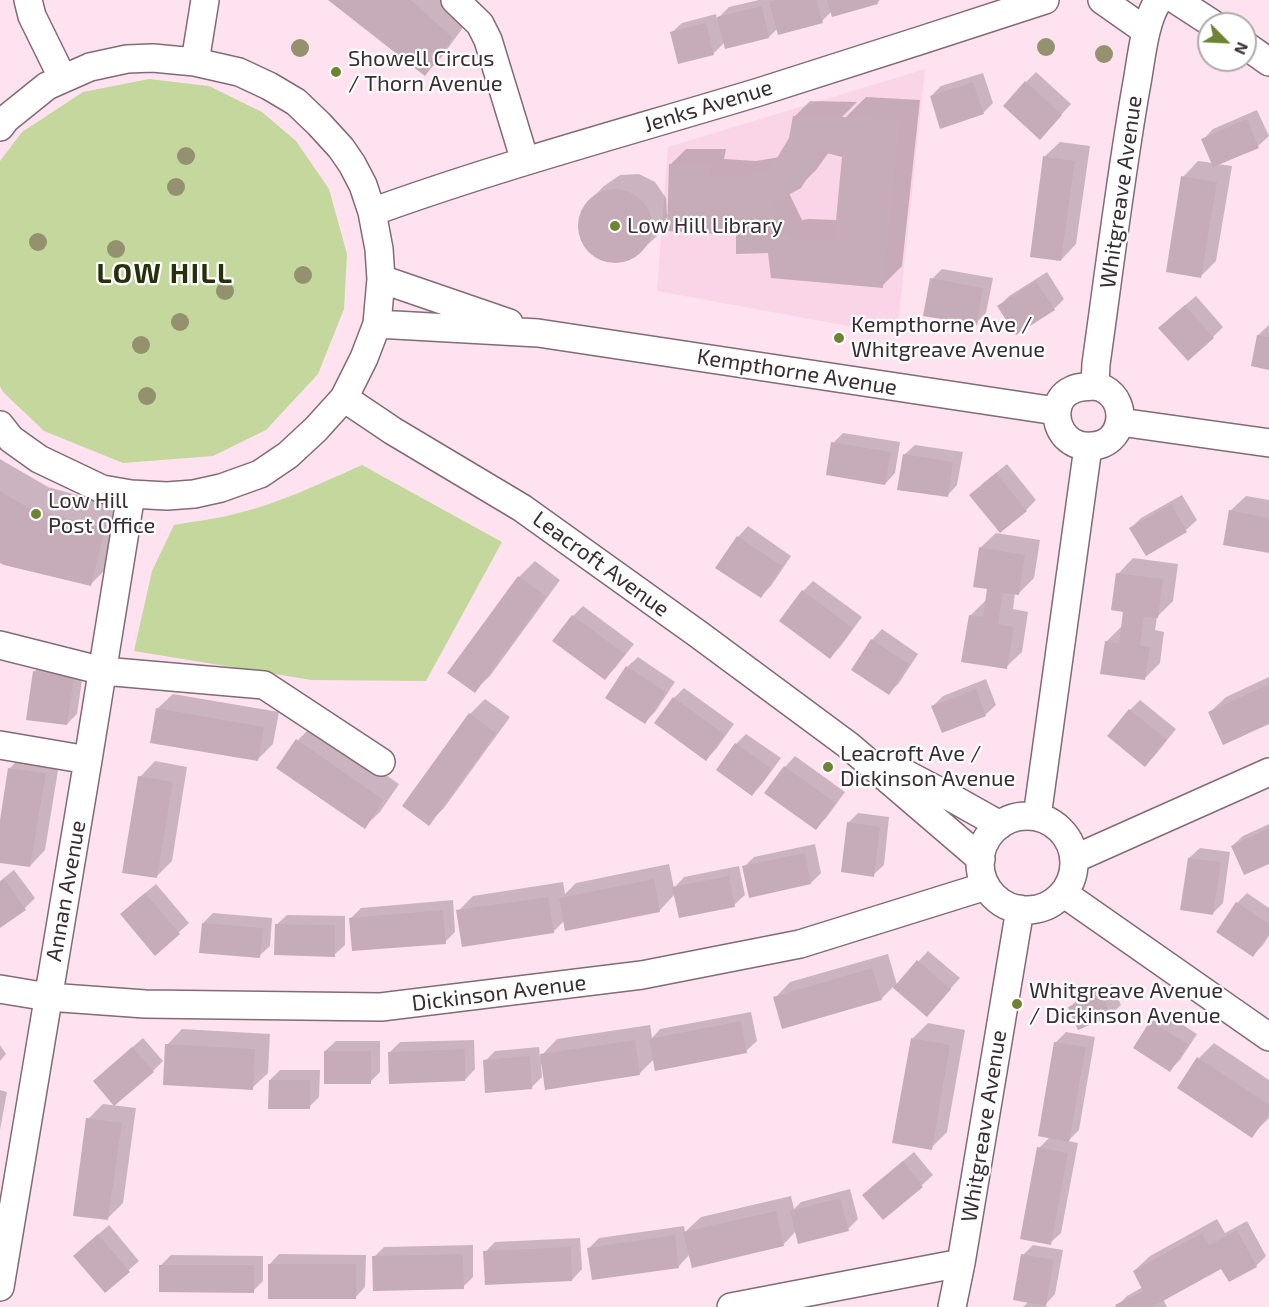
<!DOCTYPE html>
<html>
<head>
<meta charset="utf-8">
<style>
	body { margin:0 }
	#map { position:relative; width:1269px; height:1307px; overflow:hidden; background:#fee2f0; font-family:"Exo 2",sans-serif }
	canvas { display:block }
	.north { position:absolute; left:1197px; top:12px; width:60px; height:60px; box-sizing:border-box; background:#fff; border:2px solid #afabad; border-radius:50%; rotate:114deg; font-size:16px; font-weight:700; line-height:24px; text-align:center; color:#382e33 }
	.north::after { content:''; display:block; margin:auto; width:21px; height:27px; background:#6e8334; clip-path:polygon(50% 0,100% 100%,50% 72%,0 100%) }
</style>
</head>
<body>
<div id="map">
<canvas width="1269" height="1307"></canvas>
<div class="north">N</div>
</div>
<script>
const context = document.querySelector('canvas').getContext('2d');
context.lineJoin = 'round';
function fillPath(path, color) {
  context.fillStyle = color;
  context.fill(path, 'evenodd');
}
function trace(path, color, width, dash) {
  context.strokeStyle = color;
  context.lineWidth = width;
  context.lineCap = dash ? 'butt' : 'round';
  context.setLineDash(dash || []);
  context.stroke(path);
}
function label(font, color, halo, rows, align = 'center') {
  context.font = font + ' "Exo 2",sans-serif';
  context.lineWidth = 4.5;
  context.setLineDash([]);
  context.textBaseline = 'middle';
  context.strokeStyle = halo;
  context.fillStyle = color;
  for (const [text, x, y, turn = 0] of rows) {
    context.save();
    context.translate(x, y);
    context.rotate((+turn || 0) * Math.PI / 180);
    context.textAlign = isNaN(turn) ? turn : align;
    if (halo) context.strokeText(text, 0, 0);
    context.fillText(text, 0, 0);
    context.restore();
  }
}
const built = new Path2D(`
	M925 69 897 335 657 291 668 147Z`);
const green = new Path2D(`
	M149 79 209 86 262 112 296 141 329 189 347 254 344 309 318 374 266 430 213 456 123 463 44 431 3 392 0 386V161L22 132 83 92Z
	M362 465 502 542 426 681 311 680 134 651 152 571 174 525C193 521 212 520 230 515 276 505 319 484 362 465Z`);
const shadow = new Path2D(`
	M330 0H443L467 22 440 59 425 74Z
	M759 0H880L877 3 832 11 822 21 778 28 769 37 725 42 713 54 671 33 682 23 716 14 717 19 729 7Z
	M1036 72 1071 104 1050 127 1026 82Z
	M983 73 993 103 983 113 931 96 941 86Z
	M866 97 920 100 902 266 882 286 769 251 737 233 671 164 686 149H726L724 159 756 161 780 157 790 138 794 117 810 101 857 102 838 121 840 123ZM829 152 843 156 837 220 809 219 802 220 789 193 800 186 816 170Z
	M1257 110 1269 136 1258 146 1217 164 1232 166 1216 261 1201 276 1183 177 1198 161 1213 163 1203 140 1213 129Z
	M1060 142 1090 146 1076 244 1061 260 1044 157Z
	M639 174 655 182 666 198 667 215H668L659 234 642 250 626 260 608 262 591 253 581 238 580 219 588 202 604 186 620 175Z
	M942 269 993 278 986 313 976 323 932 279Z
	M1047 272 1064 299 1054 309 999 306 1009 296Z
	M1196 296 1223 327 1213 337 1170 318Z
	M1269 325V368L1258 335Z
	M843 433 900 442 895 473 885 484 833 443Z
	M915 445 963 452 957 485 947 496 904 455Z
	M0 459 48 487 124 508 111 564 91 584 0 561Z
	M1007 464 1036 500 1026 510 981 485Z
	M1182 495 1197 520 1186 530 1146 554 1131 528 1141 518Z
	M1246 496 1269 500V552L1230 511Z
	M748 526 791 556 771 586 761 596 738 537Z
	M996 533 1040 540 1034 578 1018 594 1015 593 1013 609 1028 612 1022 652 1006 667 970 616 986 600 989 588 980 548Z
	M1133 558 1178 564 1173 601 1157 617 1155 630 1164 632 1160 663 1145 678 1106 642 1122 626 1125 610 1118 574Z
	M535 561 560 580 490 676 474 691 449 672 519 577Z
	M813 581 862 617 840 647 830 657 781 620 803 591Z
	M583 606 634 644 615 668 605 678 573 616Z
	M882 629 918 654 899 683 889 693 853 669 872 640Z
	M638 657 675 682 655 712 645 722 627 667Z
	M45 662 84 667 77 714 67 724 34 672Z
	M1269 677V723L1210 712 1226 697Z
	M986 679 996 705 985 715 933 706 943 696Z
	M684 688 734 724 716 749 706 759 674 698Z
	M173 694 279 712 273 744 258 759 157 709Z
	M485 699 510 717 444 808 428 824 470 714Z
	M1140 700 1176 729 1155 755 1145 765 1130 710Z
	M313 725 399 784 380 812 364 827 298 740Z
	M746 734 781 758 762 784 752 794 718 769 736 744Z
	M25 753 60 758 45 850 30 866 0 861V830L10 768Z
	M795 756 845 792 826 818 816 828 766 793 785 767Z
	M155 761 187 767 172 861 156 877 140 777Z
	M858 813 889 817 884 865 873 875 848 823Z
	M1269 824V862L1232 846 1243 836Z
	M815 844 821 873 811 883 744 867 754 857Z
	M1200 848 1230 852 1223 903 1213 913 1189 858Z
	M669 864 674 888 684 877 739 866 745 895 734 905 675 894 660 910 565 920 553 932 458 911 473 896 563 882 565 894 576 883Z
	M14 870 35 898 25 908 0 926V881Z
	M156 884 189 923 155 954 132 904Z
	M1247 893 1269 908V936L1263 945 1253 955 1237 903Z
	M453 900 455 932 445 942 351 918 361 908Z
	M213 913 272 918 270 946 259 956 203 923Z
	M287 915 345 916V945L334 955 276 925Z
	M928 951 960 978 927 1015 893 987 881 999 775 998 790 982 888 954 897 985Z
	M1112 984 1121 1005 1110 1015 1070 1007 1080 997Z
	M1161 1011 1197 1034 1180 1060 1170 1070 1135 1048 1151 1022Z
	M751 1012 757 1041 746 1051 654 1059 639 1074 541 1064 542 1077 531 1088 485 1061 495 1051 539 1047 540 1057 557 1039 650 1025 652 1038 660 1029Z
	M928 1023 965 1030 947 1132 931 1148 913 1038Z
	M182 1029 270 1034 268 1073 252 1088 167 1045Z
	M1066 1032 1095 1037 1079 1130 1068 1141 1078 1143 1061 1233 1050 1243 1039 1148 1050 1137 1039 1135 1056 1042Z
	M143 1038 163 1061 153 1071H105Z
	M474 1040 475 1069 465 1080 390 1052 400 1042Z
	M336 1041H380V1072L370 1082 325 1051Z
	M1214 1043 1269 1080V1118L1251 1136 1199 1058Z
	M0 1045 6 1054 0 1061Z
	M280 1070H320L319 1097 309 1107 270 1080Z
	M0 1090 7 1092 0 1130Z
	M103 1104 136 1108 123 1203 107 1219 88 1119Z
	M914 1152 933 1175 922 1185 883 1218 864 1195 874 1185Z
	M850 1189 858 1219 848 1229 796 1231 783 1245 690 1254 679 1266 589 1248 599 1238 684 1226 685 1232 701 1217 791 1196 794 1209 801 1202Z
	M1217 1219 1225 1233 1247 1221 1266 1256 1256 1266H1222L1163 1299 1167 1307H1118L1117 1306 1127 1296 1143 1287 1134 1271 1150 1256Z
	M109 1225 139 1261 105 1291 85 1246Z
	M580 1238 582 1269 572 1280 485 1252 495 1242Z
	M473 1245V1277L463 1287 374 1257 384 1247Z
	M1033 1245 1063 1250 1055 1294 1044 1306 1050 1307H1023L1028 1302 1023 1255Z
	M279 1254 366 1255 365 1287 355 1298 269 1265Z
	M171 1255 263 1256V1281L253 1291 161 1265Z`);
const building = new Path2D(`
	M328 0H411L453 38 425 76Z
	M776 0H816L823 23 778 35 769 2Z
	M827 0H877L878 4 832 17Z
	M762 6 769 38 725 49 717 17Z
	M706 23 714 55 678 64 670 32Z
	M1025 81 1062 115 1040 140 1003 106Z
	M973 82 984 114 940 129 930 96Z
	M793 116 844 117 900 120 883 288 771 278 768 253 736 254V235L667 231 669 164H711L710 174 739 176 766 172 777 158 789 138ZM819 151 842 157 834 241 788 238 772 204 801 188 813 169Z
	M1247 119 1259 148 1213 167 1201 139Z
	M1043 156 1075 161 1061 261 1030 257Z
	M1181 176 1217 182 1201 278 1166 272Z
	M578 226a37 37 0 1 1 74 0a37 37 0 1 1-74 0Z
	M930 278 983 288 977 325 923 316Z
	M1036 281 1055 310 1016 335 997 306Z
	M1185 305 1214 338 1188 361 1158 328Z
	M1257 335 1269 337V370L1251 366Z
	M831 442 891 452 885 485 826 475Z
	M903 454 953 462 948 497 897 490Z
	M996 473 1027 511 1000 533 969 495Z
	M0 491 27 507 105 529 91 586 4 565 0 563Z
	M1171 504 1187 532 1146 556 1129 528Z
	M1229 510 1269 518V553L1223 545Z
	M737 536 782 566 761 598 715 568Z
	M979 547 1025 555 1019 595 1003 593 998 624 1014 627 1007 669 961 662 969 615 983 617 987 589 973 587Z
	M1116 573 1163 579 1158 618 1144 617 1140 646 1150 647 1145 680 1100 674 1105 641 1119 643 1123 612 1111 610Z
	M518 576 546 596 475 693 447 673Z
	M802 590 853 628 830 659 779 621Z
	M572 615 625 654 605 680 552 641Z
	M871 639 909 664 889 695 851 670Z
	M626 666 666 692 645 724 605 698Z
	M33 671 74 677 67 725 26 720Z
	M1269 684V724L1223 745 1208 712Z
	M976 689 986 716 942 733 931 706Z
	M673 697 725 735 706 761 654 723Z
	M156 708 264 727 258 761 150 743Z
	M1129 709 1167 740 1145 767 1107 736Z
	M469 713 496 733 429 826 402 806Z
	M296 739 384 800 365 829 276 768Z
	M735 743 772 769 752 796 716 770Z
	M784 766 836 803 816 830 764 793Z
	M8 768 46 773 30 867 0 863V820Z
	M138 776 173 782 157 878 122 873Z
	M847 822 880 827 874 877 841 872Z
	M1269 828V864L1244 875 1231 846Z
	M805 853 811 884 749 898 742 866Z
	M1188 858 1221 862 1213 915 1180 910Z
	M729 876 735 907 679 918 672 887Z
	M4 879 26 910 0 928V882Z
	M654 879 660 912 565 931 559 898Z
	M145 893 180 934 155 956 120 914Z
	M548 897 554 933 462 947 456 910Z
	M1236 902 1269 924V933L1253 957 1216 932Z
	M443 910 446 944 352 951 349 918Z
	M202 923 263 928 260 958 199 953Z
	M275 924 335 925V957L274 955Z
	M917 960 951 989 927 1017 893 988Z
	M872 968 882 1000 782 1029 773 997Z
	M1101 993 1111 1016 1078 1030 1068 1007Z
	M741 1021 747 1053 655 1071 649 1039Z
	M1150 1021 1188 1044 1170 1072 1133 1048Z
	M911 1038 950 1045 932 1150 892 1143Z
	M635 1040 640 1075 545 1090 540 1054Z
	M1054 1042 1086 1047 1069 1142 1038 1136Z
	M165 1044 255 1049 253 1090 163 1085Z
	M132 1047 154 1072 114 1106 93 1081Z
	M465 1049V1081L389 1084 388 1052Z
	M324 1051H371V1084H324Z
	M530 1056 532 1089 485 1093 483 1060Z
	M1197 1057 1269 1105V1113L1252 1138 1177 1088Z
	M269 1080H310V1109H268Z
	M86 1118 122 1123 108 1220 73 1216Z
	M1037 1147 1068 1153 1051 1245 1020 1239Z
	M903 1161 923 1187 883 1220 862 1195Z
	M840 1198 849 1231 798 1244 790 1211Z
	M776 1211 784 1246 692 1268 683 1232Z
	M1237 1230 1257 1267 1229 1282 1221 1269 1152 1307H1116L1115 1305 1143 1291 1133 1271 1202 1233 1209 1245Z
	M98 1234 130 1272 105 1293 73 1256Z
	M675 1235 679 1268 592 1280 587 1248Z
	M571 1247 572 1281 485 1285 483 1251Z
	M463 1254 464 1289 373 1291 372 1256Z
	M1021 1254 1054 1260 1046 1306 1013 1300Z
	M268 1264H356V1299H268Z
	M159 1265H254V1293L159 1292Z`);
const minor = new Path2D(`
	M28 0 32 16 63 79
	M455 0 480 24 488 40 525 161
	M1102 0 1146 31
	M1176 0 1213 24
	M1245 45 1269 62
	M195 62 205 0
	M0 127 6 119 47 86 90 67 127 59 153 58 195 62 239 72 269 86 296 102 319 124 341 148 352 164 363 185 372 212 379 249 381 279 377 324 364 358 344 398 316 429 288 455 260 474 221 488 194 494 167 496 131 494 102 489 39 459 11 439 0 425
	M372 212C499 166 630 131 759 92 854 62 950 31 1045 0
	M381 279 509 323
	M377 324 538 333 1056 411
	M1095 386 1096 364C1109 272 1120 180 1136 88 1141 63 1144 20 1159 0
	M1095 386C1098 387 1101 387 1104 389 1130 403 1123 445 1092 446 1082 447 1073 444 1066 437 1053 423 1053 398 1072 390 1079 386 1088 387 1095 386Z
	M344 398 393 431 522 508 698 634 848 745 981 859
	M1120 422 1269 443
	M0 645 103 671 264 685 381 762
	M0 745 88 760
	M887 764 952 798 1000 825
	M980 863a47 47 0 1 1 94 0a47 47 0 1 1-94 0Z
	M1037 817 1088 447
	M1074 859 1269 772
	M1063 893 1269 1037
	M0 989 48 997 145 1004 381 1007 642 975 800 944 986 886
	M0 1287 88 760 131 494
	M731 1307 961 1263
	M952 1307 961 1263 1020 909`);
const trees = [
	[1046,47],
	[300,48],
	[1104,54],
	[186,156],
	[176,187],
	[38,242],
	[116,249],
	[303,275],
	[225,291],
	[180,322],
	[141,345],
	[147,396]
];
const markers = [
	[336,72,6,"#6e8334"],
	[615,226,6,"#6e8334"],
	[839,338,6,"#6e8334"],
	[36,514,6,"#6e8334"],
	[828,767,6,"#6e8334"],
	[1017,1004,6,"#6e8334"]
];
const poiNames = [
	["Showell Circus",348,59],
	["/ Thorn Avenue",348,84],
	["Low Hill Library",627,226],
	["Kempthorne Ave /",851,325],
	["Whitgreave Avenue",851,350],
	["Low Hill",48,501],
	["Post Office",48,526],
	["Leacroft Ave /",840,754],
	["Dickinson Avenue",840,779],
	["Whitgreave Avenue",1029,991],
	["/ Dickinson Avenue",1029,1016]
];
const streetNames = [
	["Jenks Avenue",708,106,-17],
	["Whitgreave Avenue",1121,192,-82],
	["Kempthorne Avenue",797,372,9],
	["Leacroft Avenue",601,564,36],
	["Annan Avenue",66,891,-80],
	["Dickinson Avenue",499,993,-7],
	["Whitgreave Avenue",984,1126,-81]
];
const districtNames = [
	["LOW HILL",165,274]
];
fillPath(built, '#f9d5e7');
fillPath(green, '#c4d79d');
fillPath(shadow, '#0003');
fillPath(building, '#c6abb8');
trace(minor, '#826a76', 30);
trace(minor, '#fff', 27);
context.fillStyle = '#94916f';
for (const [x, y] of trees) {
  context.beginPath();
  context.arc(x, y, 9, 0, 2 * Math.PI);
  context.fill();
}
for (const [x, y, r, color] of markers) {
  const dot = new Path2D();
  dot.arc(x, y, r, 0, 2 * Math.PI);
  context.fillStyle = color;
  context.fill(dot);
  trace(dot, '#fff', 2);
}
label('22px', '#382e33', '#fff', poiNames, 'left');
label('22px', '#382e33', '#fff', streetNames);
context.letterSpacing = '1.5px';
label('bold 28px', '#27300a', '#fff', districtNames);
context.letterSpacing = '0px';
</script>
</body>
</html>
